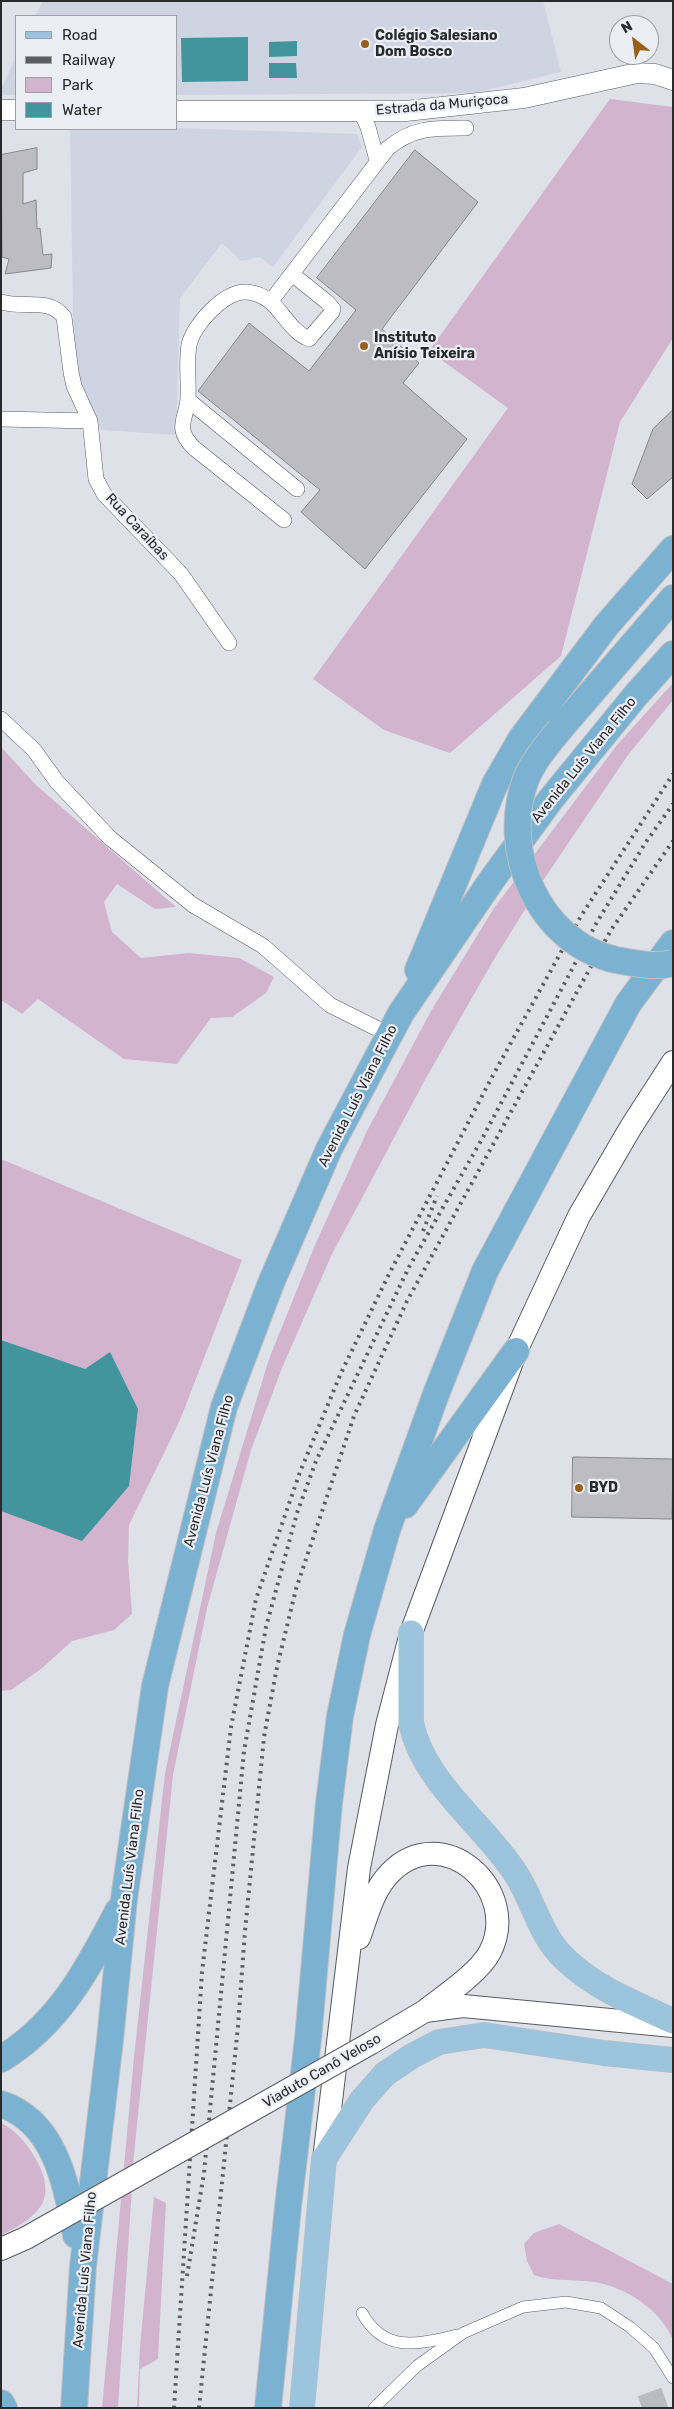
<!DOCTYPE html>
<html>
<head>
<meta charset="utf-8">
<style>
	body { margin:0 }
	#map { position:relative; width:674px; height:2409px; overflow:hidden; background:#dee1e8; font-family:Rubik,sans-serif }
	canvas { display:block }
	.frame { position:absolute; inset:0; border:2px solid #292a2c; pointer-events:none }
	.legend { position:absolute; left:15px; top:15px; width:162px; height:115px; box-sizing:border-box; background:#eceef5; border:1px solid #9ea0a5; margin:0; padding:6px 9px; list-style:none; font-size:15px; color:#292a2c }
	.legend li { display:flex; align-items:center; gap:10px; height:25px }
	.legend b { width:25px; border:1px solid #9ea0a5 }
	.north { position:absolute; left:609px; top:15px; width:50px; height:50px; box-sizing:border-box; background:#eceef5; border:1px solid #9ea0a5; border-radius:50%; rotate:330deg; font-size:14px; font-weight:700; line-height:20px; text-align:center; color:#292a2c }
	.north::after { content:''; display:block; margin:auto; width:18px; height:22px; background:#976119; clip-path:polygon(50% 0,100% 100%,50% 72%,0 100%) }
</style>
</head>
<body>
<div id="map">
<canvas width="674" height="2409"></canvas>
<div class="frame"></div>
<ul class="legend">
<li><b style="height:6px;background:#9cc5dd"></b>Road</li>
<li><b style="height:6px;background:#5c5d61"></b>Railway</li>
<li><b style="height:14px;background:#d3b4ce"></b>Park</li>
<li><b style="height:14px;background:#42959d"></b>Water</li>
</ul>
<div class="north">N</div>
</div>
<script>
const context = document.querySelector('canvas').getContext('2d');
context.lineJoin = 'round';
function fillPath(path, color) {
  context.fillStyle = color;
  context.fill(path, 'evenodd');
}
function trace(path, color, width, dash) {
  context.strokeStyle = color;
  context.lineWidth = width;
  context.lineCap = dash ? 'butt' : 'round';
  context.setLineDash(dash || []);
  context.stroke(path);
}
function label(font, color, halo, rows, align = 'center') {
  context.font = font + ' Rubik,sans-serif';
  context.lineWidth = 4.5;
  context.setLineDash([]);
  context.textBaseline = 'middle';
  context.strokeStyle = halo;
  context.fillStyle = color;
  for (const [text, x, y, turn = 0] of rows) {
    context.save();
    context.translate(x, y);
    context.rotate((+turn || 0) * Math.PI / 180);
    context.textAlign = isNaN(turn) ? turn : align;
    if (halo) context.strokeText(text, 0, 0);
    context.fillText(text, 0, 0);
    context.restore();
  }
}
const built = new Path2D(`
	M43 1H543L561 72 474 93 176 95V16H35Z
	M16 57V95H1V89Z
	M176 128 357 134 362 147 273 267 260 257 241 261 222 243 180 298 176 435 101 430 74 374 70 129Z`);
const green = new Path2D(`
	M610 99 673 107V338L620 422 561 656 450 753 384 730 313 679 508 408 429 351Z
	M673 683V700L628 755 544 879 493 961 426 1078 332 1254 282 1368 251 1450 207 1608 173 1775 134 2154 118 2408H102L134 2057 165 1773 216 1533 269 1359 315 1245 367 1131 431 1011 494 908 617 745Z
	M1 747 36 785 176 907 155 909 117 884 104 902 112 932 141 958 189 953 239 958 274 977 266 993 232 1017 211 1018 177 1064 124 1059 38 999 22 1014 1 1000Z
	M1 1159 242 1260 180 1420 129 1525 128 1561 132 1614 114 1630 72 1641 41 1669 11 1690 1 1691Z
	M1 2123C23 2132 55 2178 43 2202 35 2218 16 2228 1 2235Z
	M154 2197 166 2203 158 2359 140 2369 139 2408H137L140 2347Z
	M559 2224 673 2284V2340C661 2310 627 2288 595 2282 574 2279 554 2282 534 2275L527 2261 524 2244 534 2233Z`);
const water = new Path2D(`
	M248 37V81L182 82 181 38Z
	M297 41V56L269 57V42Z
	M269 63H296L297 78H269Z
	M1 1340 85 1369 110 1352 138 1409 129 1486 82 1541 1 1511Z`);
const building = new Path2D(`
	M37 148V169L23 173V204L36 200 37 229 40 228 43 255 52 254 51 268 5 274 9 259 2 257 1 155Z
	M415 150 478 202 382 329 419 363 403 383 467 439 365 569 301 512 320 490 198 391 249 323 309 371 356 310 317 278Z
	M673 410V477L647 499 632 484 653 429Z
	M573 1457 673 1459 672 1519 572 1517Z`);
const primaryTunnel = new Path2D(`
	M642 2408 673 2397`);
const pedestrian = new Path2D(`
	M362 2313C385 2354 418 2344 457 2335
	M374 2408 417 2366 463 2333 523 2307 566 2302 601 2308 630 2327 654 2348 673 2378`);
const minor = new Path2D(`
	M361 112 368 127 377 160
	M271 301 388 148C414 127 434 128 466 128
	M1 302C24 309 49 297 64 317L71 372 74 386 90 421 96 479 104 494 181 574 229 643
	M188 400 297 489
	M1 419 90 421
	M284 520 194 448C174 428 186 420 188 399 189 381 186 363 189 345 193 325 225 290 247 292 280 295 283 328 309 339L332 312 333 309 327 302 292 274
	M1 719 34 750 57 782 110 838 193 905 263 946 330 1005 390 1035`);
const tertiary = new Path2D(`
	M1 110H16
	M176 111H406L524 98 637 73 655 74 673 80`);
const secondary = new Path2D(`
	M359 1938C367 1916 373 1890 390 1873 442 1819 522 1889 490 1952 479 1973 444 1996 425 2011
	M371 2043 425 2011 463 2006 673 2026
	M324 2159 359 1868 387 1725 411 1633 516 1351 579 1216 631 1127 673 1062
	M1 2249 26 2238`);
const primary = new Path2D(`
	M411 1633V1723C424 1784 484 1824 516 1874 534 1902 540 1936 565 1959 596 1989 634 2003 673 2021
	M302 2408 324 2159 362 2100 385 2074 412 2056 439 2042 484 2035 604 2053 673 2060`);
const trunk = new Path2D(`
	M560 729 673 598
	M418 970 495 784 521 739 606 626 673 549
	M405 1505 516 1351
	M1 2059C59 2024 88 1969 118 1911
	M1 2104C56 2122 66 2185 76 2235
	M1 2403 4 2408
	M74 2408 83 2266 110 2040 124 1899 155 1686 224 1407 271 1283 329 1149 401 1013 491 881 551 799 636 695 673 654
	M268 2408 288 2207 308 2039 329 1803 340 1716 357 1635 387 1530 436 1394 485 1271 628 1004 673 943`);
const rail = new Path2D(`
	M423 1231 437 1196
	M187 2276 204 2173 244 1751 266 1627 297 1513 316 1461 409 1267 482 1139 597 922 646 842 673 804
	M174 2408 202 1972 231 1727 256 1599 300 1472 341 1373 388 1276 492 1077 581 916 673 774
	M199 2408 238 2026 245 1931 264 1737 277 1667 296 1589 354 1416 407 1301 611 930 673 841`);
const secondaryBridge = new Path2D(`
	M26 2238 371 2043`);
const trunkBridge = new Path2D(`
	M560 729C547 745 534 760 526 779 499 851 539 943 616 960 634 963 655 968 673 963`);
const markers = [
	[365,44,5,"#976119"],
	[364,346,5,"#976119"],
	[579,1488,5,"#976119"]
];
const poiNames = [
	["Colégio Salesiano",375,36],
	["Dom Bosco",375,52],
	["Instituto",374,338],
	["Anísio Teixeira",374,354],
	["BYD",589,1488]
];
const streetNames = [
	["Estrada da Muriçoca",442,105,-5],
	["Rua Caraíbas",137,527,47],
	["Avenida Luís Viana Filho",584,760,-51],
	["Avenida Luís Viana Filho",358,1096,-63],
	["Avenida Luís Viana Filho",209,1471,-75],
	["Avenida Luís Viana Filho",130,1867,-83],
	["Viaduto Canô Veloso",322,2071,-30],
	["Avenida Luís Viana Filho",85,2270,-85]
];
fillPath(built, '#cfd4e2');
fillPath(green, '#d3b4ce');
fillPath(water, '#42959d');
fillPath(building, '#bebcc3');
trace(building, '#88868d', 1);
trace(primaryTunnel, '#babcc2', 25, [25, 12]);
trace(pedestrian, '#595b61', 12);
trace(minor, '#595b61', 16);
trace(tertiary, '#595b61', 21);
trace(secondary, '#595b61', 24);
trace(primary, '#bfbfc0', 26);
trace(trunk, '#bfbfc0', 28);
trace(pedestrian, '#fff', 11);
trace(minor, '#fff', 15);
trace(tertiary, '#fff', 20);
trace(secondary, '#fff', 22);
trace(primary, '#9cc5dd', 25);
trace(trunk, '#7bb2d2', 26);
trace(rail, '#5c5d61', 4, [2.5, 5]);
trace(secondaryBridge, '#595b61', 24, []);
trace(trunkBridge, '#bfbfc0', 28, []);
trace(secondaryBridge, '#fff', 22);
trace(trunkBridge, '#7bb2d2', 26);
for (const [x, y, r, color] of markers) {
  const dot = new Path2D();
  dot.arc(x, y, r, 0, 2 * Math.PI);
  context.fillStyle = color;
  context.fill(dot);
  trace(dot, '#eceef5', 2);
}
label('bold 14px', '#292a2c', '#eceef5', poiNames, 'left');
label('14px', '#292a2c', '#eceef5', streetNames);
</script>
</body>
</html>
